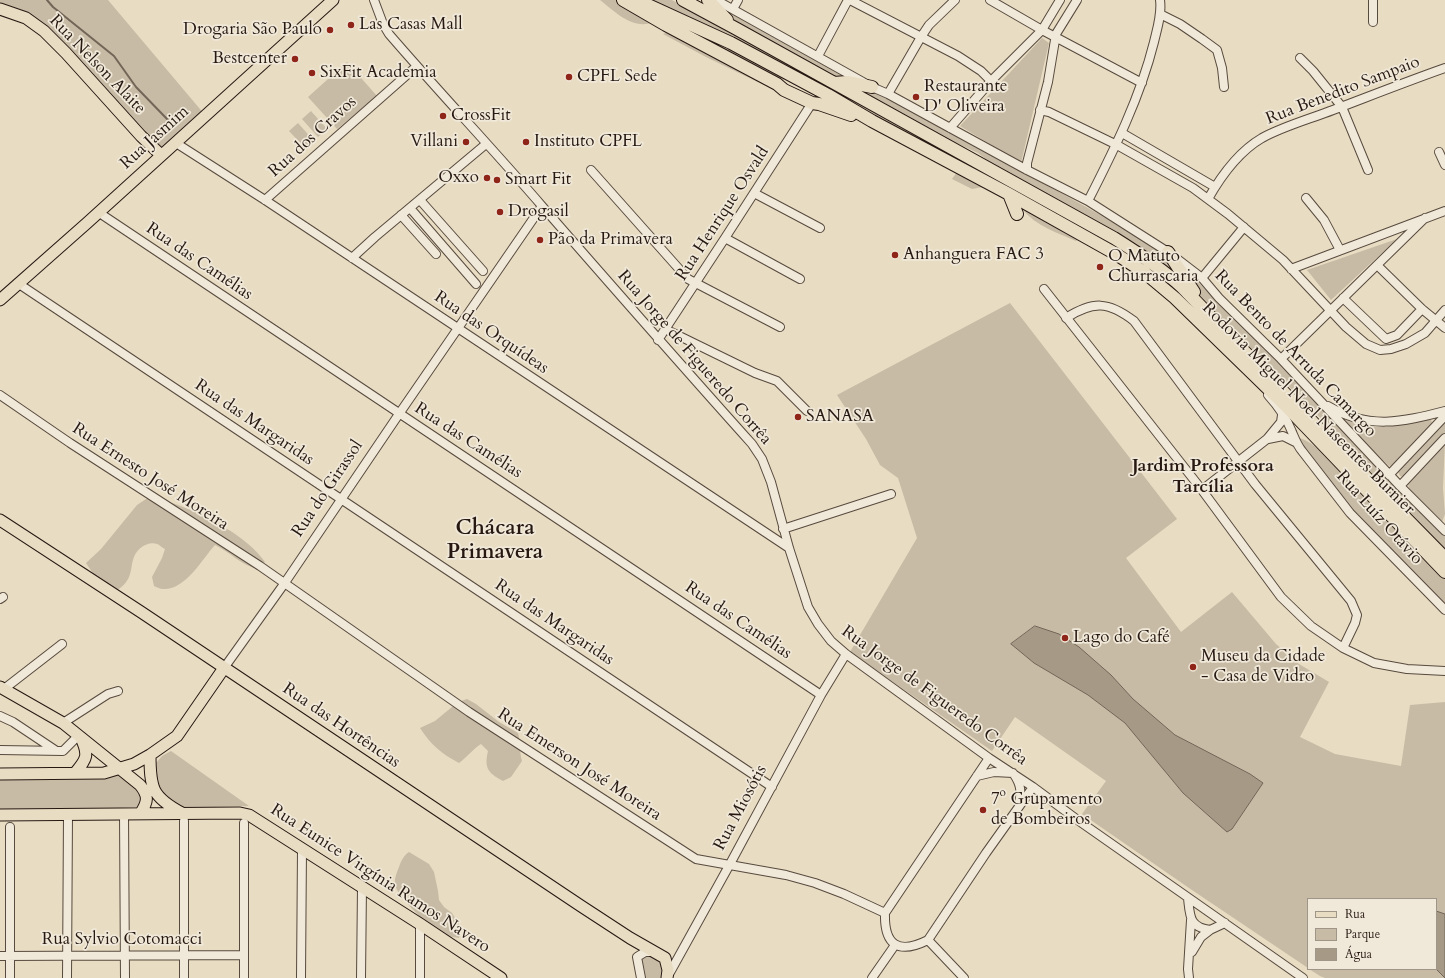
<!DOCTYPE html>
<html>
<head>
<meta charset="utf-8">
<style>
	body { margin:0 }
	#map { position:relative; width:1445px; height:978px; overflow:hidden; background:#e8dcc3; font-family:Cardo,serif }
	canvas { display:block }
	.legend { position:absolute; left:1307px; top:898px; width:130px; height:72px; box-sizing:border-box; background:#f0e8d8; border:1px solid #a09589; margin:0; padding:5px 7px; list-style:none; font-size:12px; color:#271912 }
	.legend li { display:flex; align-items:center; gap:8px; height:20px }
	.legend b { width:20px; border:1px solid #a09589 }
</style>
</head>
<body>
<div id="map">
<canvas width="1445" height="978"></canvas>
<ul class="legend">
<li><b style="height:5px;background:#e8dcc3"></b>Rua</li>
<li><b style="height:11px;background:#c7bba5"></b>Parque</li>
<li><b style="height:11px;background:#a69a87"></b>Água</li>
</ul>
</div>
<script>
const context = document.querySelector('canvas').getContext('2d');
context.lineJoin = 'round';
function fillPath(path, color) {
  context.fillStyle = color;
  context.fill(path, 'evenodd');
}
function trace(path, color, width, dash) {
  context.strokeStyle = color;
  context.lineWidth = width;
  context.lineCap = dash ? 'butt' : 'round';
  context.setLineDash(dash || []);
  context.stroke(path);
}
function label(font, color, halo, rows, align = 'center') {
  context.font = font + ' Cardo,serif';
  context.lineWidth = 3.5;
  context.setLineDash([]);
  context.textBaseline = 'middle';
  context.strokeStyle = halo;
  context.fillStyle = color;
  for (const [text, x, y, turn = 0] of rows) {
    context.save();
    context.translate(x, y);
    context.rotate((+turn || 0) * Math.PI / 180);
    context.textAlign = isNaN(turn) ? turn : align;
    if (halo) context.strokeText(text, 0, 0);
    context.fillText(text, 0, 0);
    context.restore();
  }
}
const green = new Path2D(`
	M0 0H108L205 115 161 155 44 31 0 9Z
	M600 0H617L655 21C635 32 615 12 600 0Z
	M644 0H672L784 62 787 64V67Z
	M714 3 847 75V78H835L734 22Z
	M680 25 724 44 785 77V79L781 81 707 43Z
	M670 31 803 104 706 57 663 34Z
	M1042 38 1049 43 1021 163 960 126Z
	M347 62 377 96 337 129 308 97Z
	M797 68 1120 247 1163 276 1245 356 1164 282 797 74Z
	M852 86 878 92 921 117 964 139 1140 237 1167 258 1177 272H1172L1149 253 1120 235 991 163 978 153 924 128 905 117 886 104 862 94Z
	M311 111 327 129 318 137 302 119Z
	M298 123 314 141 306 149 289 131Z
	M957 172 983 187 972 189 952 179Z
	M1023 210 1029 211 1079 239 1076 241C1058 233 1036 226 1023 210Z
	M1397 239 1331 300 1307 270Z
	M1191 275 1306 390 1445 535V552L1313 410 1203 302 1190 278Z
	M1010 303 1177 519 1126 558 1181 632 1232 592 1276 644 1299 664 1329 682 1300 737 1335 754 1401 766 1410 705 1445 702V978H1325L1320 976 1309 969H1436V899H1308V968L1189 888 1082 814 1106 781 1015 717 992 751 850 652 917 538 898 478 880 465 866 439 837 395Z
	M1332 412C1370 431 1384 430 1425 419L1431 420 1432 422 1431 427 1398 464 1389 466Z
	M1445 421V434L1404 477 1400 476 1398 472Z
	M1299 438C1318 442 1347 479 1361 494L1367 496 1445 577V606L1354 513 1299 442Z
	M1445 441 1443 488 1445 514 1442 522 1409 488 1407 481Z
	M155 496C163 501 170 502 178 505 207 516 247 536 265 562L257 569C241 565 230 552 215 545 202 559 186 590 163 589 160 589 157 587 154 586L152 577 162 558 165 549C162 548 159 544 157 544 147 541 137 549 134 557 131 564 132 572 128 579 125 585 120 588 115 592L98 581 86 563 101 549 137 505 146 499Z
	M467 699 476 704 499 722 518 733C521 743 519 751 522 761L511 777 503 781C488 773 484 768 488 751L481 744C473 749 467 757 459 763 442 754 431 745 420 728L435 721 458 702Z
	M171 751 249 806 179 808 162 796 154 772 156 763 162 756Z
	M116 774 119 775 142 794 144 802 136 810 0 811V775Z
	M409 852 429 864 434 872 438 891 439 900 444 907 452 913 462 929 459 938C453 937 447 936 441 934 430 928 398 897 395 885 394 879 397 872 399 867 401 861 404 855 409 852Z
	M646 955H651L664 964 663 978H646L642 959Z`);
const water = new Path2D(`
	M1035 626 1059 634 1079 647 1111 675 1133 699 1175 735 1250 774 1263 783 1232 829 1227 832 1183 793 1125 723 1088 695 1034 663 1011 644Z
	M1436 911 1445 914V978L1436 969Z`);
const stream = new Path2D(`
	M47 0 53 7 114 56 136 87 168 120`);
const minor = new Path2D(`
	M374 0 383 24 389 34C439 92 492 148 542 206 611 285 681 365 752 444L762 459 771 482 789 548 808 607 818 624 831 641 846 654 989 758 1033 787 1079 821 1303 978
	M716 0 872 87 888 94 1027 170 1088 201 1168 252 1202 278 1219 298 1281 359 1400 486 1445 531
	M850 0 958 56 981 71 991 81
	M990 0 1042 30 1142 83
	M733 9 738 0
	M1160 14 1180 24 1202 39 1217 50 1222 68 1224 87
	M1373 22V0
	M818 56 848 0
	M1300 58 1313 71 1342 107 1368 170
	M888 94 921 37 929 25 955 0
	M1040 110 1049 112 1117 145 1193 188 1228 214 1283 260 1346 327 1366 344 1380 350 1391 349 1406 344 1425 333 1445 310
	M950 128 991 81 1042 30 1060 0
	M1122 133 1215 187
	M176 143 265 200 789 548
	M1439 152 1445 165
	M591 170 688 279 780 327
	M1027 170V163L1048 82 1056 34 1077 0
	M754 193 820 228
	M1306 198 1324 220 1340 250
	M1208 199C1221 176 1238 152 1262 138 1284 126 1310 119 1333 110 1370 96 1408 81 1445 68
	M265 200 417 66
	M420 200 483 271
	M1088 201C1114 150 1140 98 1154 42 1157 29 1162 14 1160 0
	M410 208 476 284
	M98 212 821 695
	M401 215 436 254
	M725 238 800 279
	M352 258 375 237 486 144
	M1377 265 1422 309 1445 328
	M1291 269 1445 211
	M1202 278 1244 227
	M19 284 772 787
	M1044 289 1202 490 1281 597 1311 626 1343 648 1374 663 1407 669 1445 671
	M1343 298 1386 339 1397 335 1422 309
	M1066 318C1093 301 1108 301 1134 321L1255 484 1351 601 1357 615 1355 623 1343 648
	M665 329 755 373 777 381 807 411
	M658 340 725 238 812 103
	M1281 359 1425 218
	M0 395 70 443 260 566 469 712 696 859 786 875 815 883 844 894 885 913
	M1268 395C1277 405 1287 419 1292 432 1295 439 1297 445 1302 451L1350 513 1445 610
	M1328 406C1369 430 1402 422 1445 411
	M1268 439 1283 436 1295 442
	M1389 475 1445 416
	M1400 486 1445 438
	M1202 490 1267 439 1281 422 1282 415
	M783 529 891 494
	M0 599 3 597
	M224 668 284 584 399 414 542 206
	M4 689 62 644
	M0 716 13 722 55 750
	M63 723 108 694 118 691
	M0 750 63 751 79 735
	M989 758 885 913C884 945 898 955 928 940L986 853 1033 787
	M977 776 994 772 1013 773C1022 786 1021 791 1019 806
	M124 814 125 978
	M184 821V978
	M10 827V978
	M1188 898C1190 916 1189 927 1210 930L1225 923
	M928 940 964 978
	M1192 952 1201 937 1210 930
	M0 956 243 955
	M668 976 730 864 821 695 846 654
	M67 978 68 815
	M244 978V823
	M301 978 302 849
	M361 978 362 887
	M420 978V924
	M641 978 637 957 645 952H655
	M872 978 895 945
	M1189 978 1188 969 1191 920`);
const major = new Path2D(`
	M0 9 26 18 44 31 66 53 141 136 161 155
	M0 300 87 223 333 0
	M0 520 141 612 581 906 630 938 665 958 668 970 667 978
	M0 687 63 723 140 785C149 796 148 802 140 814
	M150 755C150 788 152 797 182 813
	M75 773C87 759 89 755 81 738
	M0 774 104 773 134 764 150 755 177 736 224 668
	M0 815 240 813 249 815 420 924 501 978`);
const highway = new Path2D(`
	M623 0 666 25 777 84 784 90 812 103 819 104 851 115
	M637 0 731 43 828 95 872 121 1009 194 1116 254 1144 272 1175 298 1289 409 1445 572
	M683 0 735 28 1114 238C1138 253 1161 268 1182 287L1383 495 1445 558
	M708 0 727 20
	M834 83 847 82 872 87
	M1009 194 1017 214
	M1168 252 1194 292`);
const markers = [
	[351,25,4,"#8f2418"],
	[330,30,4,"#8f2418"],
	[295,59,4,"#8f2418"],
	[312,73,4,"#8f2418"],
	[569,77,4,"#8f2418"],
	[916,97,4,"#8f2418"],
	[443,116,4,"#8f2418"],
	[466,142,4,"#8f2418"],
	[526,142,4,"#8f2418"],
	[487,178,4,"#8f2418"],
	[497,180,4,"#8f2418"],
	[500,212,4,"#8f2418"],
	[540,240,4,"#8f2418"],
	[895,255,4,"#8f2418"],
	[1100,267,4,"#8f2418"],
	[798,417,4,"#8f2418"],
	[1065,638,4,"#8f2418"],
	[1193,667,4,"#8f2418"],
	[983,810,4,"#8f2418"]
];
const poiNames = [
	["Las Casas Mall",359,25],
	["Drogaria São Paulo",322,30,"right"],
	["Bestcenter",287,59,"right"],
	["SixFit Academia",320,73],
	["CPFL Sede",577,77],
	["Restaurante",924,87],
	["D' Oliveira",924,107],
	["CrossFit",451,116],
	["Villani",458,142,"right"],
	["Instituto CPFL",534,142],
	["Oxxo",479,178,"right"],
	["Smart Fit",505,180],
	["Drogasil",508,212],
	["Pão da Primavera",548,240],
	["Anhanguera FAC 3",903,255],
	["O Matuto",1108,257],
	["Churrascaria",1108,277],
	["SANASA",806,417],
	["Lago do Café",1073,638],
	["Museu da Cidade",1201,657],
	["- Casa de Vidro",1201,677],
	["7º Grupamento",991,800],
	["de Bombeiros",991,820]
];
const streetNames = [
	["Rua Nelson Alaite",97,65,46],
	["Rua Benedito Sampaio",1343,91,-21],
	["Rua dos Cravos",313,137,-42],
	["Rua Jasmim",155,138,-42],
	["Rua Henrique Osvald",723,214,-57],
	["Rua das Camélias",199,262,34],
	["Rua das Orquídeas",491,333,34],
	["Rua Bento de Arruda Camargo",1295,354,46],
	["Rua Jorge de Figueredo Corrêa",694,358,49],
	["Rodovia Miguel Noel Nascentes Burnier",1308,409,45],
	["Rua das Margaridas",254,423,34],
	["Rua das Camélias",468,441,33],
	["Rua Ernesto José Moreira",150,477,33],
	["Rua do Girassol",328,489,-56],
	["Rua Luíz Otávio",1379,518,48],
	["Rua das Camélias",738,621,34],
	["Rua das Margaridas",554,623,34],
	["Rua Jorge de Figueredo Corrêa",934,696,36],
	["Rua das Hortências",341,726,34],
	["Rua Emerson José Moreira",579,765,33],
	["Rua Miosótis",741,808,-62],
	["Rua Eunice Virgínia Ramos Navero",380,879,33],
	["Rua Sylvio Cotomacci",122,940]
];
const neighbourhoodNames = [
	["Jardim Professora",1203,467],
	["Tarcília",1203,488]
];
const districtNames = [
	["Chácara",495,529],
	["Primavera",495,553]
];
fillPath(green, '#c7bba5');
fillPath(water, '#a69a87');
trace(water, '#736658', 1);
trace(stream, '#736658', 2);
trace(minor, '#574a3e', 10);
trace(major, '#271912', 13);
trace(highway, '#271912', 14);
trace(minor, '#f0e8d8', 8);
trace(major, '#e8dcc3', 11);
trace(highway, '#e8dcc3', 12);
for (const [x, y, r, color] of markers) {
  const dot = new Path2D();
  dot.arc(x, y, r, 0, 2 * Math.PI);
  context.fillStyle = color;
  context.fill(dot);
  trace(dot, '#f0e8d8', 1.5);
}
label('17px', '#271912', '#f0e8d8', poiNames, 'left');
label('17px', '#271912', '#f0e8d8', streetNames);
label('bold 18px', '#271912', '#f0e8d8', neighbourhoodNames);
label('bold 21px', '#271912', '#f0e8d8', districtNames);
</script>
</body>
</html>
